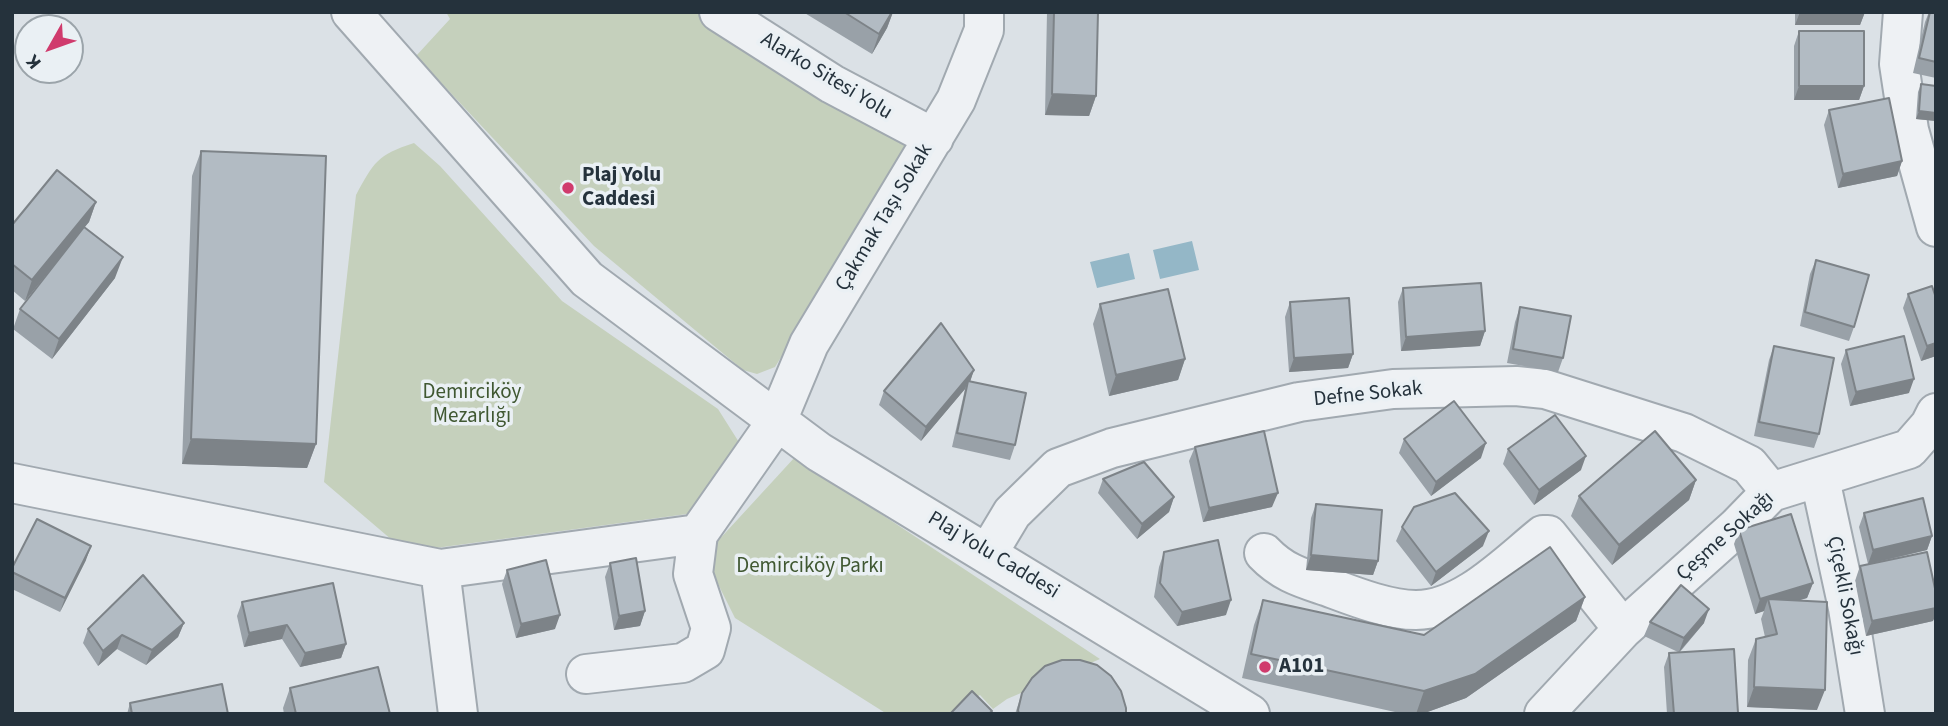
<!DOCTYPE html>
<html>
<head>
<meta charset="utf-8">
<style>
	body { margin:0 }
	#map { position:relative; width:1948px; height:726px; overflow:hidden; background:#dbe1e6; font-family:"Source Sans 3",sans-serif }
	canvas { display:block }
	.frame { position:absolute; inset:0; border:14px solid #25323c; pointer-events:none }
	.north { position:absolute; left:14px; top:14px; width:70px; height:70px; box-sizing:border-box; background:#eaf0f4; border:2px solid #9ba4aa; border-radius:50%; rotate:230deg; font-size:19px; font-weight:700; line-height:28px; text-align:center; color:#25323c }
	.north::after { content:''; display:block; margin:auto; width:24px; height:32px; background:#d03b6d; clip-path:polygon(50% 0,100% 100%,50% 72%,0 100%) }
</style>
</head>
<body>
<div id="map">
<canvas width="1948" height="726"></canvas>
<div class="frame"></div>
<div class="north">K</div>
</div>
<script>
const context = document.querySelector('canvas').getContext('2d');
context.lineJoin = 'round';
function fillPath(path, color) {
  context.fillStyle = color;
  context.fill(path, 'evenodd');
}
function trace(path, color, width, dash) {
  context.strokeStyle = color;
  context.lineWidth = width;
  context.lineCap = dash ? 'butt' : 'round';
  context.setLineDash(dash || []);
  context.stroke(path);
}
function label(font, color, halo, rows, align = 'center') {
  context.font = font + ' "Source Sans 3",sans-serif';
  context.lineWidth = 7;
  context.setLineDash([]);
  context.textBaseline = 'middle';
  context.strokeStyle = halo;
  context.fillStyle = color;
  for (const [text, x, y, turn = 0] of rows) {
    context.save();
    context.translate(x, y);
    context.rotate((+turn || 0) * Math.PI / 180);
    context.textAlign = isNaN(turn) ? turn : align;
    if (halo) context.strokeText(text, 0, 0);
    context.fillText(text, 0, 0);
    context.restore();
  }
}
const green = new Path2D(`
	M446 12H703L912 145 775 367 757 374 743 370 594 246 416 56 450 19Z
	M414 143 440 166 562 301 718 409 742 447 702 512 406 552 324 482 356 195C374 162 377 155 414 143Z
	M795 457 1100 659 1007 699 993 709 980 695 949 714H887L735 618 704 556Z`);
const water = new Path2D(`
	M1192 241 1199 270 1160 279 1153 250Z
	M1129 253 1135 279 1097 288 1090 262Z`);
const minor = new Path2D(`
	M351 12 587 279 819 452 1250 714
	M719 12 832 84 934 138
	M1903 12 1899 64 1909 130 1936 227
	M1820 479 1848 608 1865 714
	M12 483 440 569 458 714
	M988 553 1012 513 1058 468 1112 448 1299 402 1393 389 1516 386 1545 389 1684 433 1749 465 1771 492
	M1264 553C1285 575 1306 579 1334 589 1358 598 1390 610 1416 610 1464 610 1508 563 1543 535H1548L1623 629
	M440 569 698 534 777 421 809 344 956 100 984 30V12
	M586 674 683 663 705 650 711 628 693 574 698 534
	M1544 714 1623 629 1737 527 1771 492 1909 449 1930 425 1936 413`);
const wall = new Path2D(`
	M803 12H893L887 28 872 54Z
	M1047 12H1098L1096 96 1089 116 1045 115Z
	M1795 12H1865L1860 25H1795Z
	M1929 12H1936V78L1913 73 1925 22Z
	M1799 31 1864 86 1859 100H1794V46Z
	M1921 84 1936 86V121L1916 119 1918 92Z
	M1829 110 1902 161 1897 176 1838 188 1824 125Z
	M201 151 316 444 307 468 182 464 192 176Z
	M96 202 89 222 84 227 115 278 52 359 13 329 20 309 68 247 25 301 12 290V225Z
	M1816 260 1854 327 1849 341 1800 326 1810 274Z
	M1403 288 1485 331 1480 346 1401 351 1398 302Z
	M1908 294 1936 356 1921 361 1903 308Z
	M1290 302 1353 354 1348 368 1289 372 1285 317Z
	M1100 304 1185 359 1178 380 1109 396 1093 324Z
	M1520 307 1563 358 1558 372 1507 363 1515 322Z
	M1774 346 1819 434 1814 448 1754 436 1769 360Z
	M1846 350 1909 393 1850 406 1841 364Z
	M974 370 970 381 1015 445 1010 460 952 447 965 389 921 441 879 405 884 391Z
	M1404 439 1481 458 1431 496 1399 453Z
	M1195 447 1272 507 1203 522 1189 461Z
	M1508 449 1581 470 1534 505 1503 464Z
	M1103 479 1174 497 1169 512 1137 539 1098 493Z
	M1696 480 1689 500 1612 565 1571 516 1579 496Z
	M1316 504 1378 561 1373 575 1306 570 1311 518Z
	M1864 513 1932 536 1927 550 1871 564 1933 621 1866 636 1855 581 1860 566 1868 564 1859 527Z
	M1402 527 1483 546 1431 586 1396 541Z
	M1739 530 1813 583 1807 598 1798 600 1817 710 1747 707 1748 660 1756 639 1765 637 1761 619 1764 611 1755 614 1734 544Z
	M1164 552 1226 615 1177 626 1154 597 1159 567Z
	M86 560 60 612 12 589V568Z
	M610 563 645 611 640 626 614 630 605 577Z
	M507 570 555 629 516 638 502 584Z
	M1585 597 1576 621 1466 698 1422 714H1404L1242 678 1254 625 1263 600 1424 635Z
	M242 602 346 644 341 658 300 667 282 639 244 647 237 616Z
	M1650 622 1704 623 1680 652 1734 649 1738 714H1667L1664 667 1669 653 1678 652 1644 636Z
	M184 623 178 637 146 665 117 649 98 666 83 643 88 629Z
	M290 688 390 714H284L283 708Z
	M1022 693 1126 714H1015Z
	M130 703 228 714H127Z`);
const shadedWall = new Path2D(`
	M892 12H893L887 28 872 54 879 34Z
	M1800 12H1865L1860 25H1795Z
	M1799 86H1864L1859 100H1794Z
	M1052 94 1096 96 1089 116 1045 115Z
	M1919 111 1936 113V121L1916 119Z
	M1902 161 1897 176 1838 188 1843 174Z
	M96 202 89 222 25 301 32 280Z
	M123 257 115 278 52 359 59 339Z
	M1485 331 1480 346 1401 351 1406 337Z
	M1936 343V356L1921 361 1927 346Z
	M1353 354 1348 368 1289 372 1294 358Z
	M1185 359 1178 380 1109 396 1116 375Z
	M974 370 969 385 968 381 965 389 921 441 926 427Z
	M1914 379 1909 393 1850 406 1856 392Z
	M191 439 316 444 307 468 182 464Z
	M1486 443 1481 458 1431 496 1436 482Z
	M1586 456 1581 470 1534 505 1539 490Z
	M1696 480 1689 500 1612 565 1619 545Z
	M1278 493 1272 507 1203 522 1209 508Z
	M1174 497 1169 512 1137 539 1142 524Z
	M1489 531 1483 546 1431 586 1436 572Z
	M1932 536 1927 550 1868 564 1873 550Z
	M91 546 86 560 60 612 65 598Z
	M1311 555 1378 561 1373 575 1306 570Z
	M1813 583 1807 598 1771 609 1768 599 1764 611 1755 614 1760 599Z
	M1585 597 1576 621 1466 698 1422 714H1416L1424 691Z
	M1231 600 1226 615 1177 626 1182 612Z
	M1936 608V615L1933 621 1866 636 1872 621Z
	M1709 609 1704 623 1679 652 1684 638Z
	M645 611 640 626 614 630 619 616Z
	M560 615 555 629 516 638 521 624Z
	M184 623 178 637 146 665 152 650Z
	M287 625 282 639 244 647 249 633Z
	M122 635 117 649 98 666 103 651Z
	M346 644 341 658 300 667 305 653Z
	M1754 687 1825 690 1817 710 1747 707Z`);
const building = new Path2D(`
	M844 12H892L879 34Z
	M1054 12H1098L1096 96 1052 94Z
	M1930 12H1936V62L1919 58Z
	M1799 31H1864V86H1799Z
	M1921 84 1936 86V113L1919 111Z
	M1889 98 1902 161 1843 174 1829 110Z
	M201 151 326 156 316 444 191 439Z
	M57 170 96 202 32 280 12 264V225Z
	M84 227 123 257 59 339 20 309Z
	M1816 260 1869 275 1854 327 1805 312Z
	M1481 283 1485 331 1406 337 1403 288Z
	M1932 286 1936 298V343L1927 346 1908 294Z
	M1168 289 1185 359 1116 375 1100 304Z
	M1349 298 1353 354 1294 358 1290 302Z
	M1520 307 1571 316 1563 358 1513 349Z
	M941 323 974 370 926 427 884 391Z
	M1904 336 1914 379 1856 392 1846 350Z
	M1774 346 1834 358 1819 434 1759 422Z
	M968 381 1026 393 1015 445 957 433Z
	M1454 401 1486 443 1436 482 1404 439Z
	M1555 415 1586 456 1539 490 1508 449Z
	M1264 431 1278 493 1209 508 1195 447Z
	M1655 431 1696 480 1619 545 1579 496Z
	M1144 462 1174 497 1142 524 1103 479Z
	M1455 493 1489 531 1436 572 1402 527 1414 507Z
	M1923 498 1932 536 1873 550 1864 513Z
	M1316 504 1382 510 1378 561 1311 555Z
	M1791 514 1813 583 1760 599 1739 530Z
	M37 519 91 546 65 598 12 572V568Z
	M1218 540 1231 600 1182 612 1160 583 1164 552Z
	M1550 547 1585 597 1475 674 1424 691 1251 654 1263 600 1424 635Z
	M1927 552 1936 593V608L1872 621 1860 566Z
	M636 558 645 611 619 616 610 563Z
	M546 560 560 615 521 624 507 570Z
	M143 575 184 623 152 650 122 635 103 651 88 629Z
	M333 583 346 644 305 653 287 625 249 633 242 602Z
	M1681 585 1709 609 1684 638 1650 622Z
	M1768 599 1827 602 1825 690 1754 687 1756 639 1777 634Z
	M1734 649 1738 713 1674 714 1669 653Z
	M1062 660H1080L1097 665 1111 676 1121 691 1126 708V714H1019L1018 710 1022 693 1032 678 1045 666Z
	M378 667 390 714H296L290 688Z
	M222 684 228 714H132L130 703Z
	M972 691 992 711 989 714H950Z`);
const markers = [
	[568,188,7,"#d03b6d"],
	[1265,667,7,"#d03b6d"]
];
const streetNames = [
	["Alarko Sitesi Yolu",826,77,31],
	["Çakmak Taşı Sokak",885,218,-59],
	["Defne Sokak",1368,395,-6],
	["Çeşme Sokağı",1726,537,-42],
	["Plaj Yolu Caddesi",993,556,31],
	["Çiçekli Sokağı",1844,596,79]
];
const poiNames = [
	["Plaj Yolu",582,176],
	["Caddesi",582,200],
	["A101",1279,667]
];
const parkNames = [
	["Demirciköy",472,393],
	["Mezarlığı",472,417],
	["Demirciköy Parkı",810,567]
];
fillPath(green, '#c5d0bc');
fillPath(water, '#94b7c7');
trace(minor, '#a1a9b0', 42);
trace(minor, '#eef1f4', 38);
fillPath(wall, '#99a1a8');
fillPath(shadedWall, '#7d8388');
fillPath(building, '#b2bbc3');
trace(building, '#7d8388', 2);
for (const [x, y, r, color] of markers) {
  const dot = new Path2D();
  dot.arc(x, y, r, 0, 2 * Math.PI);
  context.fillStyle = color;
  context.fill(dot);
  trace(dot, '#eaf0f4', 2.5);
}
label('21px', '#25323c', '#eaf0f4', streetNames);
label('bold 21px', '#25323c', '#eaf0f4', poiNames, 'left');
label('21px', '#405832', '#eaf0f4', parkNames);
</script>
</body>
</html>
